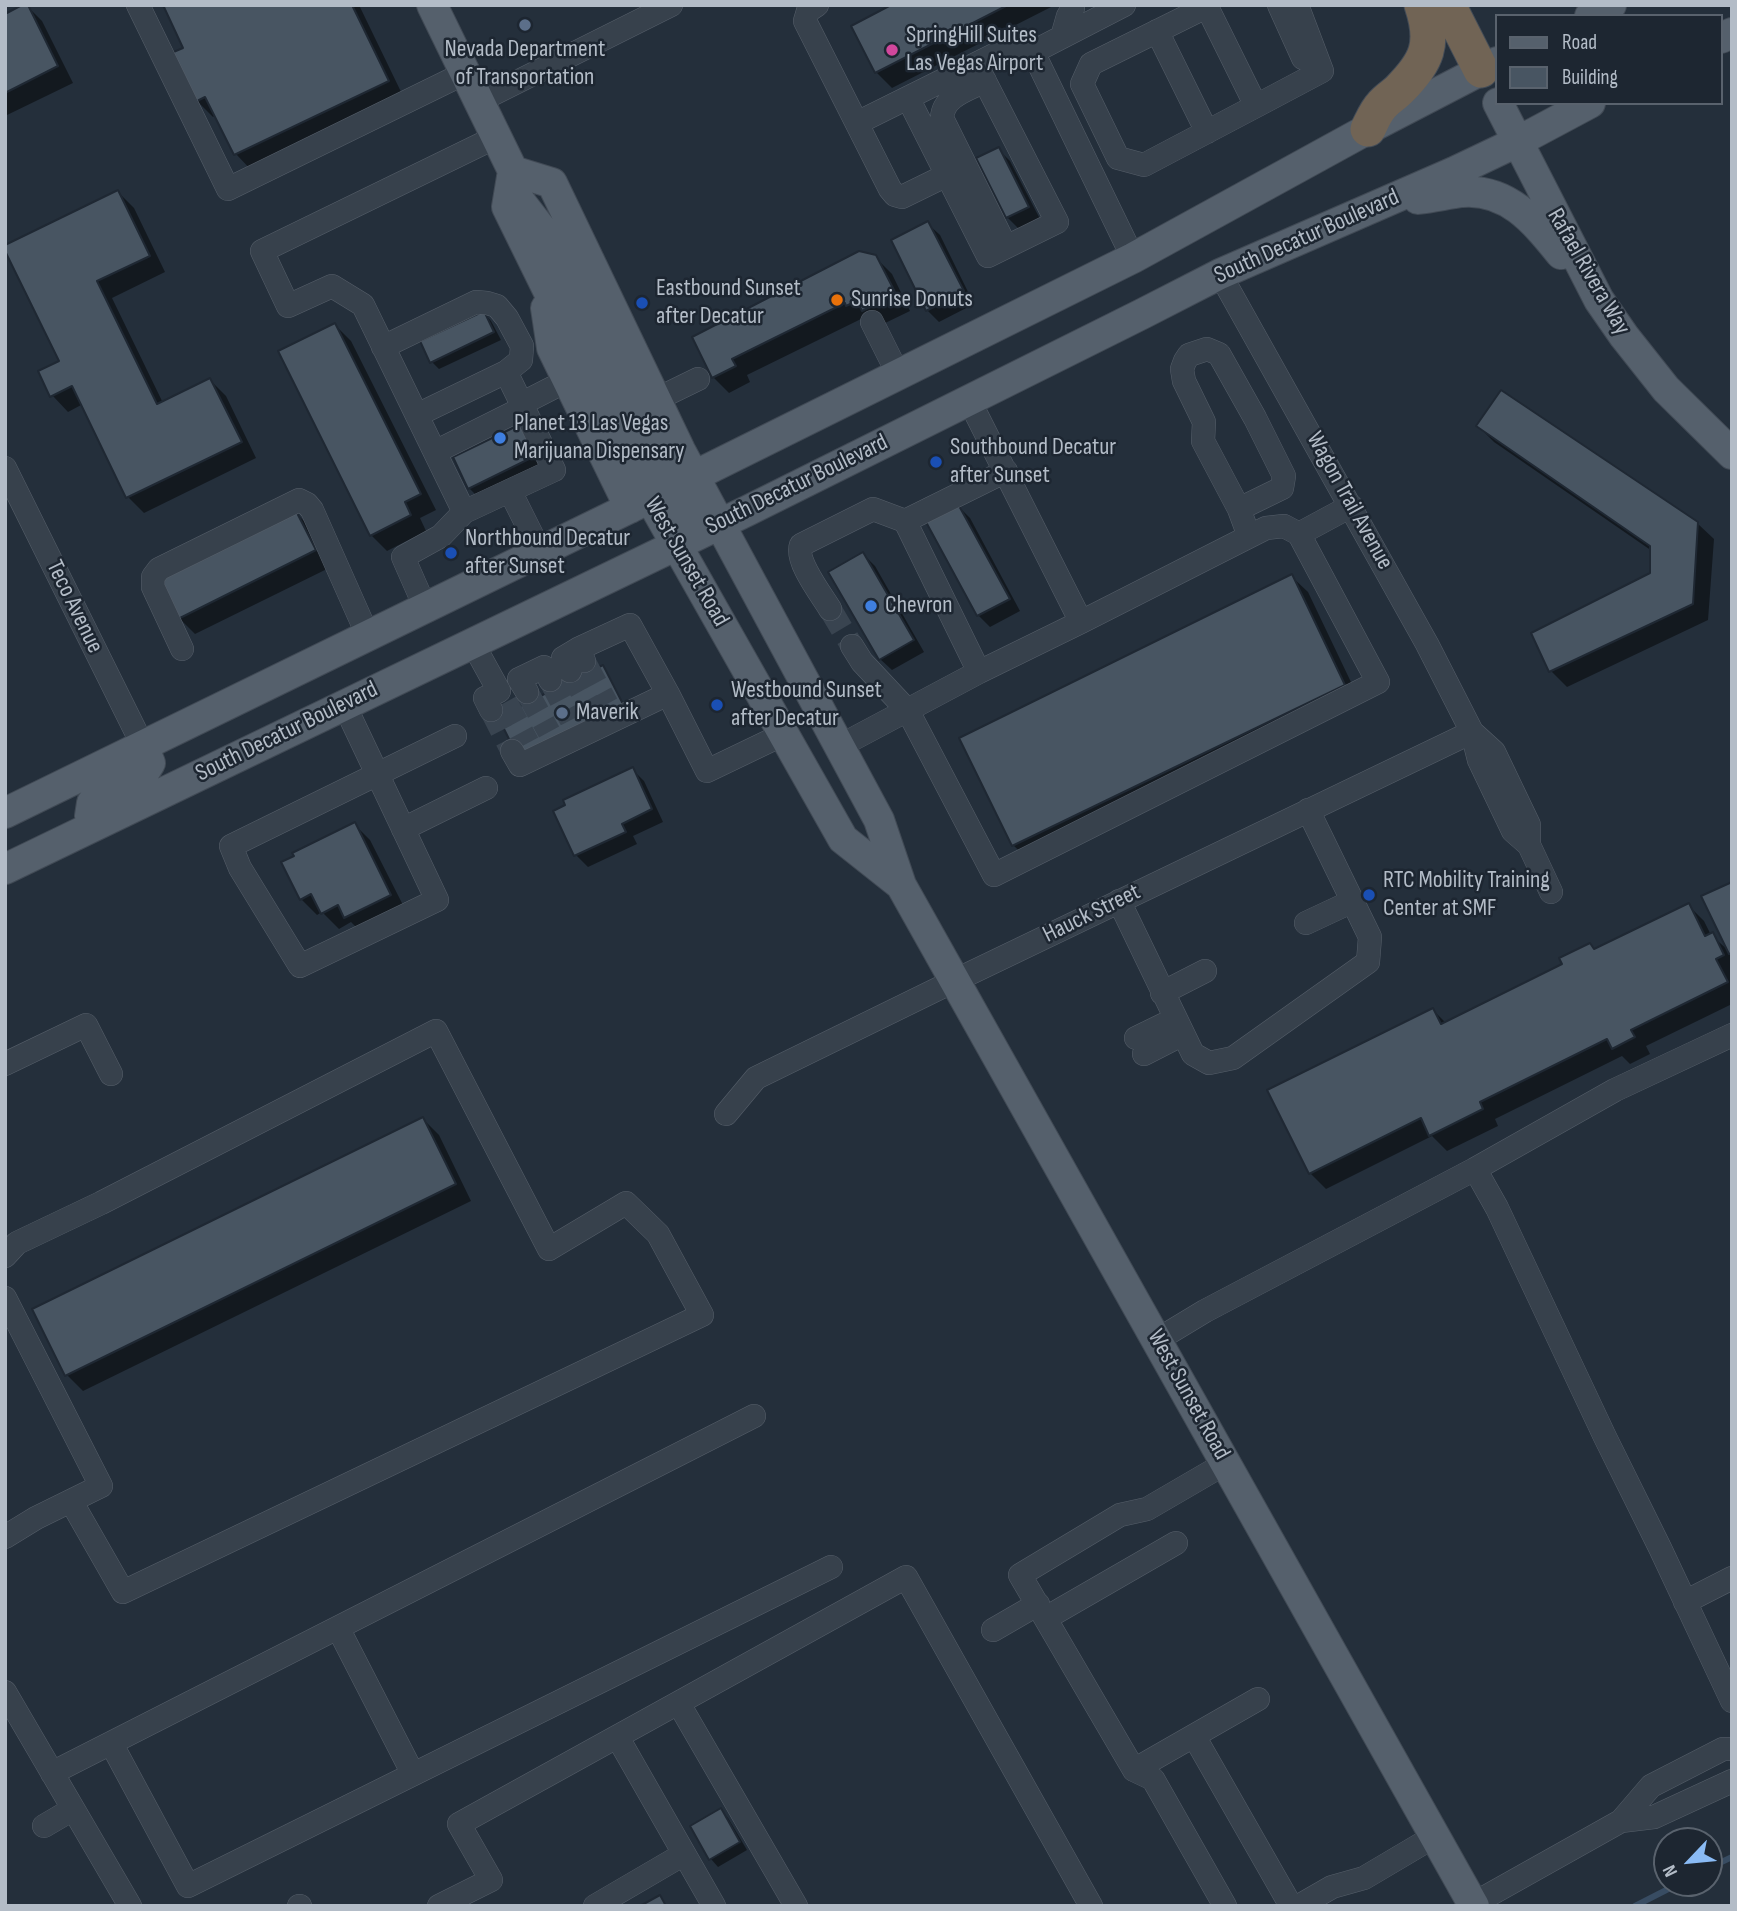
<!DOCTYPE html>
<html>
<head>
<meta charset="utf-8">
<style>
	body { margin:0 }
	#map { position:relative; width:1737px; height:1911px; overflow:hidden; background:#242f3b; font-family:"Sofia Sans Condensed",sans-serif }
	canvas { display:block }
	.frame { position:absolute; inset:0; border:7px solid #b3bcc7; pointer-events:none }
	.legend { position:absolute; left:1495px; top:14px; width:228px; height:91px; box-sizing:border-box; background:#1d2631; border:2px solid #59626d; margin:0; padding:9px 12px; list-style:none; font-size:21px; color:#b3bcc7 }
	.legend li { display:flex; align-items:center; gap:14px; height:35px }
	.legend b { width:35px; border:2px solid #59626d }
	.north { position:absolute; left:1653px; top:1827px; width:70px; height:70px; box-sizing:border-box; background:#1d2631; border:2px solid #59626d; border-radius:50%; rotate:244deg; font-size:19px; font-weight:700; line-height:28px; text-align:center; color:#b3bcc7 }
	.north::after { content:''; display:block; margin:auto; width:24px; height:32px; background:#8abbf5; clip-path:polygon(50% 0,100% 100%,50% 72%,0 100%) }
</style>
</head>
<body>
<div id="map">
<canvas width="1737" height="1911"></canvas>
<div class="frame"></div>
<ul class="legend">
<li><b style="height:9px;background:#55606c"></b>Road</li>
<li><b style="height:19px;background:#485562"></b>Building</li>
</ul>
<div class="north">N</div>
</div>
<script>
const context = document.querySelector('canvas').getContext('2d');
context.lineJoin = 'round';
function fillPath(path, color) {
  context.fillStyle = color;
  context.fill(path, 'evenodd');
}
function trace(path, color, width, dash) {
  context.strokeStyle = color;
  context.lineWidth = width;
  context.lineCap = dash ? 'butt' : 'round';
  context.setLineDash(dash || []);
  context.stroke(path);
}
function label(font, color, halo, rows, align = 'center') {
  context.font = font + ' "Sofia Sans Condensed",sans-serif';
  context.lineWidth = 5;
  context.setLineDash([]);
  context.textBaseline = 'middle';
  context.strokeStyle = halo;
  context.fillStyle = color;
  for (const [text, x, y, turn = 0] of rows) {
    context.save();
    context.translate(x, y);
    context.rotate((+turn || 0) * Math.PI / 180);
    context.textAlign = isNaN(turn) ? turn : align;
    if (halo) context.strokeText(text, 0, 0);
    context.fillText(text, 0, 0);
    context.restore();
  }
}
const shadow = new Path2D(`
	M26 5 42 21 73 83 5 116V16Z
	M165 5H359L404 98 252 171 236 154 216 115 213 117 197 101 186 49Z
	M895 5H1055L892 88 876 72Z
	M998 149 1010 161 1040 219 1019 229 1007 217Z
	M118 192 134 208 165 272 112 298 163 403 210 380 226 396 256 458 144 513 128 497 83 404 68 412 52 395 61 362Z
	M928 224 940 235 974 304 939 322 927 310Z
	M875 257 892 274 910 311 879 326 864 321 861 319 747 375 750 382 729 393 713 377 694 337Z
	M484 313 491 321 501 340 439 369 432 362Z
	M335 325 351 341 436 510 420 518 426 531 387 551 371 535Z
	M521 426 547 467 481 500 469 488Z
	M1478 426 1697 523 1714 539 1708 620 1567 687 1551 671 1533 634 1652 575V551L1494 442Z
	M958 506 970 518 1020 611 990 627 978 615 928 522Z
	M296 513 312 529 331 567 195 634 179 618Z
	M863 554 875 566 924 652 892 670 880 659Z
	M1291 576 1308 592 1360 701 1030 861 1013 845Z
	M632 769 644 781 663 822 633 836 637 844 588 867 576 855 555 812Z
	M354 824 370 840 406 911 362 933 351 922 339 929 322 912 317 915 301 899Z
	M1732 884V954L1730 953 1732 957V1004L1646 1046 1650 1054 1630 1064 1622 1056 1495 1119 1498 1126 1447 1151 1432 1136 1326 1189 1310 1173 1433 1010 1446 1023 1564 965 1590 945 1596 950 1688 905 1704 921 1711 935 1729 951Z
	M423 1119 439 1135 471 1201 83 1391 67 1375 34 1310Z
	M720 1810 728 1818 747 1850 718 1867 711 1859 692 1827Z`);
const stream = new Path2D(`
	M1709 1868 1732 1857
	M1635 1906 1680 1883`);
const building = new Path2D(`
	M22 5H28L58 66 5 93V14Z
	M163 5H352L389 81 234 155 205 97 195 102 171 53 183 48Z
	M891 5H1008L875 73 851 26Z
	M999 147 1029 207 1006 218 976 158Z
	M118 190 150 256 97 281 157 404 210 378 242 442 126 498 72 386 50 397 38 371 59 361 5 251V245Z
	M928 221 964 291 926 311 891 240Z
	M859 251 876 255 896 294 862 311 857 301 846 306 845 303 732 359 736 366 712 378 692 337Z
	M484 311 494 332 430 363 420 341Z
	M335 323 421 494 405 502 411 515 370 536 278 351Z
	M1501 390 1698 522 1693 604 1549 672 1531 633 1650 573V546L1476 426Z
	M521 424 537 455 468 489 453 457Z
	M958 504 1010 599 977 616 926 522Z
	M296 511 316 550 178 619 158 580Z
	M863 552 914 640 879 660 828 572Z
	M1292 574 1345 685 1012 846 959 738Z
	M603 665 625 708 520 761 498 717Z
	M633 767 652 809 622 824 626 832 574 856 553 811 565 805 563 800Z
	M355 822 391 895 344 918 338 905 321 914 311 894 300 900 281 862 294 856 292 853Z
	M1732 882V953L1729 954 1701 896Z
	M1689 903 1705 936 1713 932 1724 955 1716 959 1728 982 1631 1030 1635 1037 1612 1049 1607 1039 1480 1102 1483 1109 1429 1136 1421 1118 1309 1174 1267 1090 1433 1008 1441 1024 1562 964 1559 958 1590 943 1594 949Z
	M423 1117 456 1184 65 1376 32 1309Z
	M721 1808 740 1842 709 1860 690 1826Z
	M660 1895 666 1906H640Z`);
const minorTunnel = new Path2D(`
	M830 609 852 646
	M585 663 607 704
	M570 671 593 712
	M550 680 571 720
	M527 692 549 732
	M506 702 528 743
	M491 710 512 751`);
const minor = new Path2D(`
	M138 5 228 189 465 73
	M817 5 808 11 805 21 890 189 895 195 902 197 947 175
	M1206 5 1256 106 1144 165 1118 158 1082 84 1091 64 1206 7
	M1279 5 1303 58
	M1157 31 1207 132
	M1062 37 1068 16 1073 8
	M1033 52 1124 5
	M985 81C968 90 943 96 942 118L1006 247
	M908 98 988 256 1057 222 976 64
	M479 101 671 5
	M1256 106 1322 71 1297 5
	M857 123 998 53 1033 52 1133 258
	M1220 274 1427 644 1472 732 1479 760 1513 831 1529 845 1551 892
	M872 322 898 374
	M383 347 476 302 487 303 497 306 507 318 522 346 521 360 506 372
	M655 400 698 379
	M969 400 1081 622
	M521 404 568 380
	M417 415 506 372 554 470 464 512 441 536 403 557 425 607
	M435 452 523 408
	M5 468 143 746
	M510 491 540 551
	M1239 509 1282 488 1284 476 1255 418 1219 354 1207 349 1189 355 1185 361 1182 369 1184 381 1204 422 1203 441 1239 509 1249 536
	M464 512 363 305 332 286 288 306 262 251 496 137
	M830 609C821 594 795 561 801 545L873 509 905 521
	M472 642 499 691 485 698 491 710
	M852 646 862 662 908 711 994 875 1378 682 1299 534
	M182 649 153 587V577L159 569 299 500 307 504 312 510 368 636
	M578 649 630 625 668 694
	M570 671 563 658 578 649 584 661
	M979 672 905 521 1006 471
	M527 692 519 679 544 667 550 680
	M344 704 437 900 300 966 240 868 231 846 455 736
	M1472 732 1494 752 1529 825V845
	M838 747 979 672 1081 622 1266 528 1284 526 1299 534 1351 506
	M512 751 520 765 668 694 707 771 784 734
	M403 829 486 788
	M1119 901 1193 1054 1209 1063 1233 1058 1368 962 1370 937 1308 810
	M1306 923 1353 901
	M1162 993 1205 971
	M1136 1038 1175 1019
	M1144 1054 1183 1034
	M5 1064 86 1025 111 1074
	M726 1114 756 1078 954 981 1472 732
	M1475 1169 1497 1208 1605 1437 1660 1548 1732 1701
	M5 1256 17 1243 101 1203 436 1031 549 1249 626 1203 658 1234 702 1315 123 1592 71 1501
	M5 1298 101 1486 36 1518 5 1537
	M1157 1340 1205 1311 1475 1169 1615 1090 1732 1035
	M1685 1602 1732 1578
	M1046 1618 1176 1543
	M338 1628 413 1774
	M993 1630 1038 1604
	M5 1692 130 1906
	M679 1704 796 1906
	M1194 1736 1291 1906
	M618 1738 714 1906
	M111 1743 188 1886 831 1567
	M1134 1770 1258 1699
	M52 1773 754 1416
	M1621 1821 1654 1817 1732 1781
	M44 1826 73 1809
	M1473 1904 1621 1821 1651 1786 1723 1749H1732
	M299 1906H300
	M439 1906 491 1880 459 1824 906 1577 1091 1906
	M595 1906 684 1854
	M1225 1906 1153 1779 1134 1770 1020 1575 1120 1515 1147 1509 1226 1463
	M1299 1906 1332 1887 1364 1878 1435 1836`);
const major = new Path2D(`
	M432 5 513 171 507 207 650 498 843 839 901 885
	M1590 16 1611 5
	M1721 38 1732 33
	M1498 103 1599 300 1624 336 1666 389 1732 454
	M513 171 552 183 680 450 879 820 901 885 1474 1906
	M515 195 546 235 694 536
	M1418 199C1433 197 1448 194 1462 192 1508 188 1535 222 1561 254
	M546 308 552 348 630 508
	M5 813 650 498 1133 258 1368 129 1497 62
	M90 816 92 803 137 780 142 776 150 763 143 746
	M5 869 747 511 1142 314 1220 274 1454 172 1517 142 1590 103`);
const highway = new Path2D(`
	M1448 5 1481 70
	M1368 129C1372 121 1376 111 1382 105 1387 99 1394 95 1399 90 1427 62 1435 44 1422 5`);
const markers = [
	[525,25,7,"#5c6f8a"],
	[892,50,7,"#d1479c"],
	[837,300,7,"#e8710a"],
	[642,303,7,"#1a4fb4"],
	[500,438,7,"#3f7fe0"],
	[936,462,7,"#1a4fb4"],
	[451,553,7,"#1a4fb4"],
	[871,606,7,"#3f7fe0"],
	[717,705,7,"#1a4fb4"],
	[562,713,7,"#5c6f8a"],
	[1369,895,7,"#1a4fb4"]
];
const poiNames = [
	["SpringHill Suites",906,36],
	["Las Vegas Airport",906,64],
	["Nevada Department",525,50,"center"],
	["of Transportation",525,78,"center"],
	["Eastbound Sunset",656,289],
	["after Decatur",656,317],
	["Sunrise Donuts",851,300],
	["Planet 13 Las Vegas",514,424],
	["Marijuana Dispensary",514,452],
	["Southbound Decatur",950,448],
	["after Sunset",950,476],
	["Northbound Decatur",465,539],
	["after Sunset",465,567],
	["Chevron",885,606],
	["Westbound Sunset",731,691],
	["after Decatur",731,719],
	["Maverik",576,713],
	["RTC Mobility Training",1383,881],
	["Center at SMF",1383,909]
];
const streetNames = [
	["South Decatur Boulevard",1307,237,-24],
	["Rafael Rivera Way",1588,272,60],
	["South Decatur Boulevard",797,485,-26],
	["Wagon Trail Avenue",1349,501,61],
	["West Sunset Road",686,562,60],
	["Teco Avenue",74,607,64],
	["South Decatur Boulevard",287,732,-26],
	["Hauck Street",1092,914,-26],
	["West Sunset Road",1188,1395,61]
];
fillPath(shadow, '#0007');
trace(stream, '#384c62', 6);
fillPath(building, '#485562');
trace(building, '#1f2833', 2);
trace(minorTunnel, '#394450', 23, [23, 11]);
trace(minor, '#565f6a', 24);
trace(major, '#414a55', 32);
trace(highway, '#434c57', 37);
trace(minor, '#37414c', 23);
trace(major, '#55606c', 30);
trace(highway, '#716455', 35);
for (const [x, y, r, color] of markers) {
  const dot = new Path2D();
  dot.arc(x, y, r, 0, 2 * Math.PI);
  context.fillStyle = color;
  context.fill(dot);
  trace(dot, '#1d2631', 2.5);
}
label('24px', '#b3bcc7', '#1d2631', poiNames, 'left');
label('24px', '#b3bcc7', '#1d2631', streetNames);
</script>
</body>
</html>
